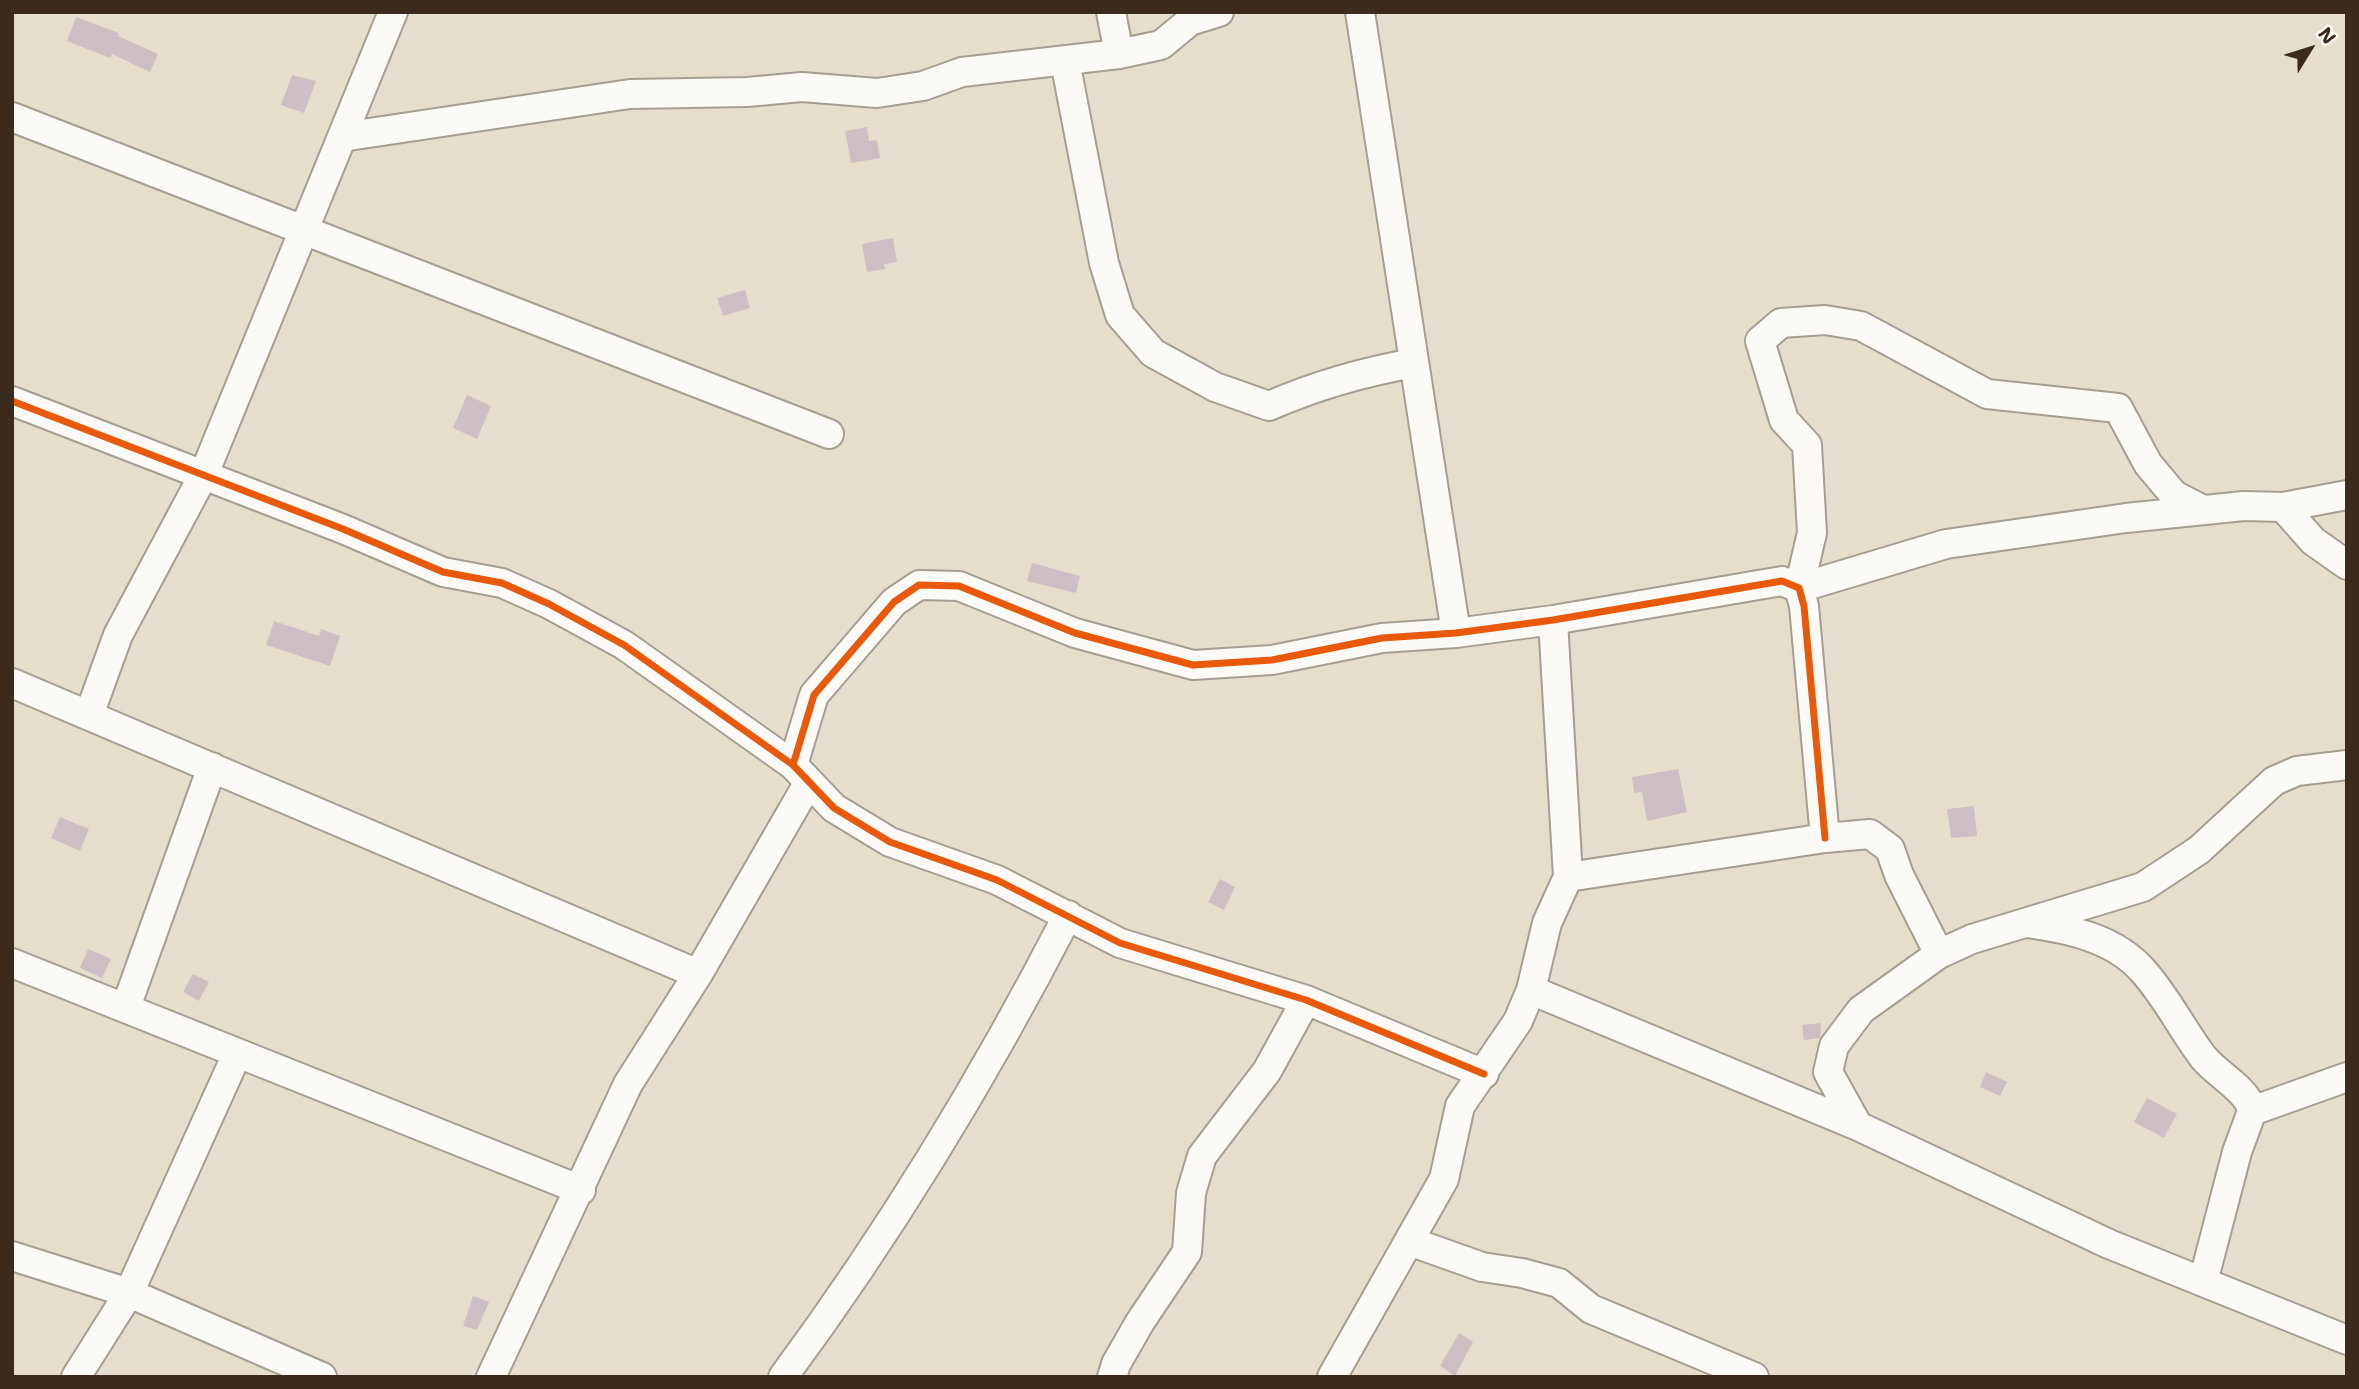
<!DOCTYPE html>
<html>
<head>
<meta charset="utf-8">
<style>
	body { margin:0 }
	#map { position:relative; width:2359px; height:1389px; overflow:hidden; background:#e6decc; font-family:"Shantell Sans",sans-serif }
	canvas { display:block }
	.frame { position:absolute; inset:0; border:14px solid #3b2a1e; pointer-events:none }
	.north { position:absolute; left:2275px; top:14px; width:70px; height:70px; -webkit-text-stroke:5px #fdfcf7; paint-order:stroke; rotate:52deg; font-size:19px; font-weight:700; line-height:28px; text-align:center; color:#3b2a1e }
	.north::after { content:''; display:block; margin:auto; width:24px; height:32px; background:#3b2a1e; clip-path:polygon(50% 0,100% 100%,50% 72%,0 100%) }
</style>
</head>
<body>
<div id="map">
<canvas width="2359" height="1389"></canvas>
<div class="frame"></div>
<div class="north">N</div>
</div>
<script>
const context = document.querySelector('canvas').getContext('2d');
context.lineJoin = 'round';
function fillPath(path, color) {
  context.fillStyle = color;
  context.fill(path, 'evenodd');
}
function trace(path, color, width, dash) {
  context.strokeStyle = color;
  context.lineWidth = width;
  context.lineCap = dash ? 'butt' : 'round';
  context.setLineDash(dash || []);
  context.stroke(path);
}
const building = new Path2D(`
	M76 17 119 33 118 36 158 54 150 72 112 54 110 58 67 41Z
	M292 75 316 81 304 113 281 105Z
	M867 127 869 141 877 140 880 158 851 163 845 131Z
	M893 238 897 262 884 264 885 269 867 272 862 244Z
	M745 290 750 308 723 316 717 298Z
	M467 395 491 406 477 439 453 428Z
	M1032 563 1080 576 1076 593 1027 581Z
	M274 621 319 636 321 629 340 636 330 666 266 645Z
	M1678 769 1687 812 1647 821 1642 792 1634 793 1632 777Z
	M1974 806 1977 836 1951 838 1947 809Z
	M60 817 89 829 80 851 51 838Z
	M1220 879 1235 887 1224 910 1208 902Z
	M88 949 111 959 102 978 80 968Z
	M193 974 209 982 199 1001 183 992Z
	M1821 1023 1820 1038 1804 1040 1802 1025Z
	M1986 1072 2007 1082 2000 1096 1980 1087Z
	M2147 1098 2177 1114 2164 1138 2134 1122Z
	M473 1296 489 1302 477 1330 463 1326Z
	M1459 1333 1473 1342 1455 1376 1440 1366Z`);
const minor = new Path2D(`
	M1111 12 1119 54
	M1360 12 1456 633
	M1065 61 1104 263 1120 315 1153 353 1215 387 1269 406C1317 385 1363 372 1414 363
	M12 117 829 434
	M342 137 630 94 747 92 802 87 877 93 923 86 962 72 1119 54 1161 45 1190 21 1219 12
	M12 401 343 529 443 572 502 583 549 604 624 645 793 765 834 808 890 842 997 880 1120 943 1306 1000 1484 1074
	M2283 507 2347 495
	M2203 510 2174 495 2148 464 2118 408 1987 394 1861 326 1825 320 1781 323 1760 341 1784 420 1807 445 1812 533 1799 588 1946 544 2126 518 2244 506 2283 507 2313 541 2347 565
	M12 683 698 974
	M89 715 118 635 204 474 393 12
	M793 765 814 695 894 602 919 585 959 586 1075 633 1193 665 1272 660 1382 638 1456 633 1553 620 1782 581 1799 588 1804 606 1825 838
	M1568 877 1825 838 1870 834 1890 849 1899 875 1939 954
	M2027 923C2069 929 2115 938 2144 972 2167 998 2182 1029 2203 1057 2217 1074 2238 1084 2249 1102L2252 1111 2237 1152 2203 1282
	M12 963 581 1190
	M1531 990 1858 1126 2109 1244 2347 1340
	M126 1007 212 767
	M2252 1111 2347 1077
	M1858 1126 1828 1072 1834 1046 1861 1010 1939 954 1972 939 2143 887 2199 850 2274 781 2297 771 2347 765
	M1409 1241 1482 1267 1522 1273 1559 1283 1591 1309 1754 1377
	M12 1256 129 1293 322 1377
	M76 1377 129 1293 237 1054
	M491 1377 628 1084 698 974 809 782
	M783 1377C891 1231 985 1076 1068 915
	M1112 1377 1116 1364 1140 1322 1187 1252 1191 1193 1202 1156 1267 1071 1306 1000
	M1332 1377 1444 1179 1460 1106 1518 1021 1531 990 1547 923 1568 877 1553 620`);
const cycleway = new Path2D(`
	M12 401 343 529 443 572 502 583 549 604 624 645 793 765 834 808 890 842 997 880 1120 943 1306 1000 1484 1074
	M793 765 814 695 894 602 919 585 959 586 1075 633 1193 665 1272 660 1382 638 1456 633 1553 620 1782 581 1799 588 1804 606 1825 838`);
fillPath(building, '#cdbfc4');
trace(minor, '#a59e92', 32);
trace(minor, '#fbfaf7', 28);
trace(cycleway, '#e8590c', 7);
</script>
</body>
</html>
